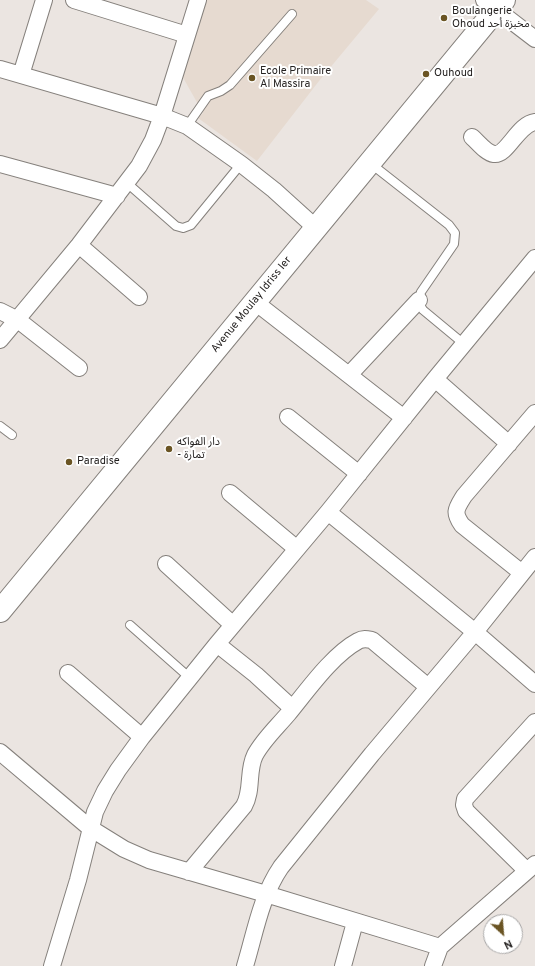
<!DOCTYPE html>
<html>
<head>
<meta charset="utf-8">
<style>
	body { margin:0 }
	#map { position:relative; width:535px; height:966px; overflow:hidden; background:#ebe5e1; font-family:Overpass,sans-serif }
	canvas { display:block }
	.north { position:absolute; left:483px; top:914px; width:40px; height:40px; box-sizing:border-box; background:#fff; border:1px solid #a8a7a7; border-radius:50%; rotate:154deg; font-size:11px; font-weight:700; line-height:16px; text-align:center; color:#262322 }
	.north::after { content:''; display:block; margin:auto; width:14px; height:18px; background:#6a5423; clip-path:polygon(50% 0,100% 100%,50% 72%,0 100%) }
</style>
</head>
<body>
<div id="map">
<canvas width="535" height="966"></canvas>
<div class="north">N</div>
</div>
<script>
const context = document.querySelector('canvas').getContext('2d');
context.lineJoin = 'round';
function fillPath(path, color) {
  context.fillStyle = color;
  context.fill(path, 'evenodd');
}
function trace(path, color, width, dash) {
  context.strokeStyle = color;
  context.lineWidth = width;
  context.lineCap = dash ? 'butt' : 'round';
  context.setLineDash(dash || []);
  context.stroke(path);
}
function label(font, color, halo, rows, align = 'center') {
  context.font = font + ' Overpass,"Noto Sans Arabic",sans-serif';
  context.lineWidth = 4;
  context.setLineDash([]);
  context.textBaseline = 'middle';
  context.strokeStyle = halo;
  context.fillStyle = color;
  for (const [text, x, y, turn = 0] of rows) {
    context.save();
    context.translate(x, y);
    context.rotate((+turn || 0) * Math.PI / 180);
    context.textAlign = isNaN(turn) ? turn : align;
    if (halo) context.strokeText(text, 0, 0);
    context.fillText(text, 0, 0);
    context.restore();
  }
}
const built = new Path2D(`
	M203 0H366L379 9 319 81 257 161 198 118 203 113 181 74Z`);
const lane = new Path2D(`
	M187 126 208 96 221 91 230 85 292 14
	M370 163 449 225 455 233 454 244 421 292C419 300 418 303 423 310L464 344
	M127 183 176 226 183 228 191 225 241 164
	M0 426 12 435
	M130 625 190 678`);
const street = new Path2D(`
	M74 0 187 35
	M484 0 535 39
	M0 69 162 116 187 126 241 164 274 190 316 228
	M21 75 44 0
	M472 137C478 142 486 153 494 154 507 156 518 124 535 122
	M0 164 117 196
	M79 245 139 297
	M255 302 404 418
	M0 311 18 320 79 368
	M0 340 79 245 139 166 153 140 162 116 198 0
	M349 375 419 300
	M435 379 509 444
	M288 417 359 474
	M230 493 297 549
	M328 512 475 632 535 684
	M166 564 233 625
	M522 573 462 525C453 512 456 509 464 496L535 413
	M217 644 256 675 292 708
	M68 673 142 737
	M0 752 90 828 124 849 149 860 266 894 440 947
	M527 871 466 811 464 805 465 799 535 722
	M189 872 244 806C253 790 247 771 255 755 263 740 277 727 288 714 307 691 332 655 358 641 363 638 367 639 372 640L428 687
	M52 966 78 880 95 812 105 791 118 770 142 737 217 644 328 512 435 379 535 258
	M245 966C255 933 261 896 281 867L372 754 475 632 535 557
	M343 966 355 922
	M433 966 440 947 535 864`);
const secondary = new Path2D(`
	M0 611 504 0`);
const markers = [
	[444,18,4,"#6a5423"],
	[426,74,4,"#6a5423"],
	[252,78,4,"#6a5423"],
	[169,449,4,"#6a5423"],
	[69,462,4,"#6a5423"]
];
const poiNames = [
	["Boulangerie",452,12],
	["Ohoud مخبزة أحد",452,25],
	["Ecole Primaire",260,72],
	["Al Massira",260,85],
	["Ouhoud",434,74],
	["دار الفواكه",177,443],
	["- تمارة",177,456],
	["Paradise",77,462]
];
const streetNames = [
	["Avenue Moulay Idriss Ier",252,305,-51]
];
fillPath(built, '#e6dad0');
trace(lane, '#85807c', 10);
trace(street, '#85807c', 18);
trace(secondary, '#85807c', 24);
trace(lane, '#fff', 8);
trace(street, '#fff', 16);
trace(secondary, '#fff', 22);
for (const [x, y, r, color] of markers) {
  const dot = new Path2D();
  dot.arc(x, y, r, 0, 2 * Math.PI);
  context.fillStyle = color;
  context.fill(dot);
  trace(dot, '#fff', 1.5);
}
label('11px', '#262322', '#fff', poiNames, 'left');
label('11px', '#262322', '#fff', streetNames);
</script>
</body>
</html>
